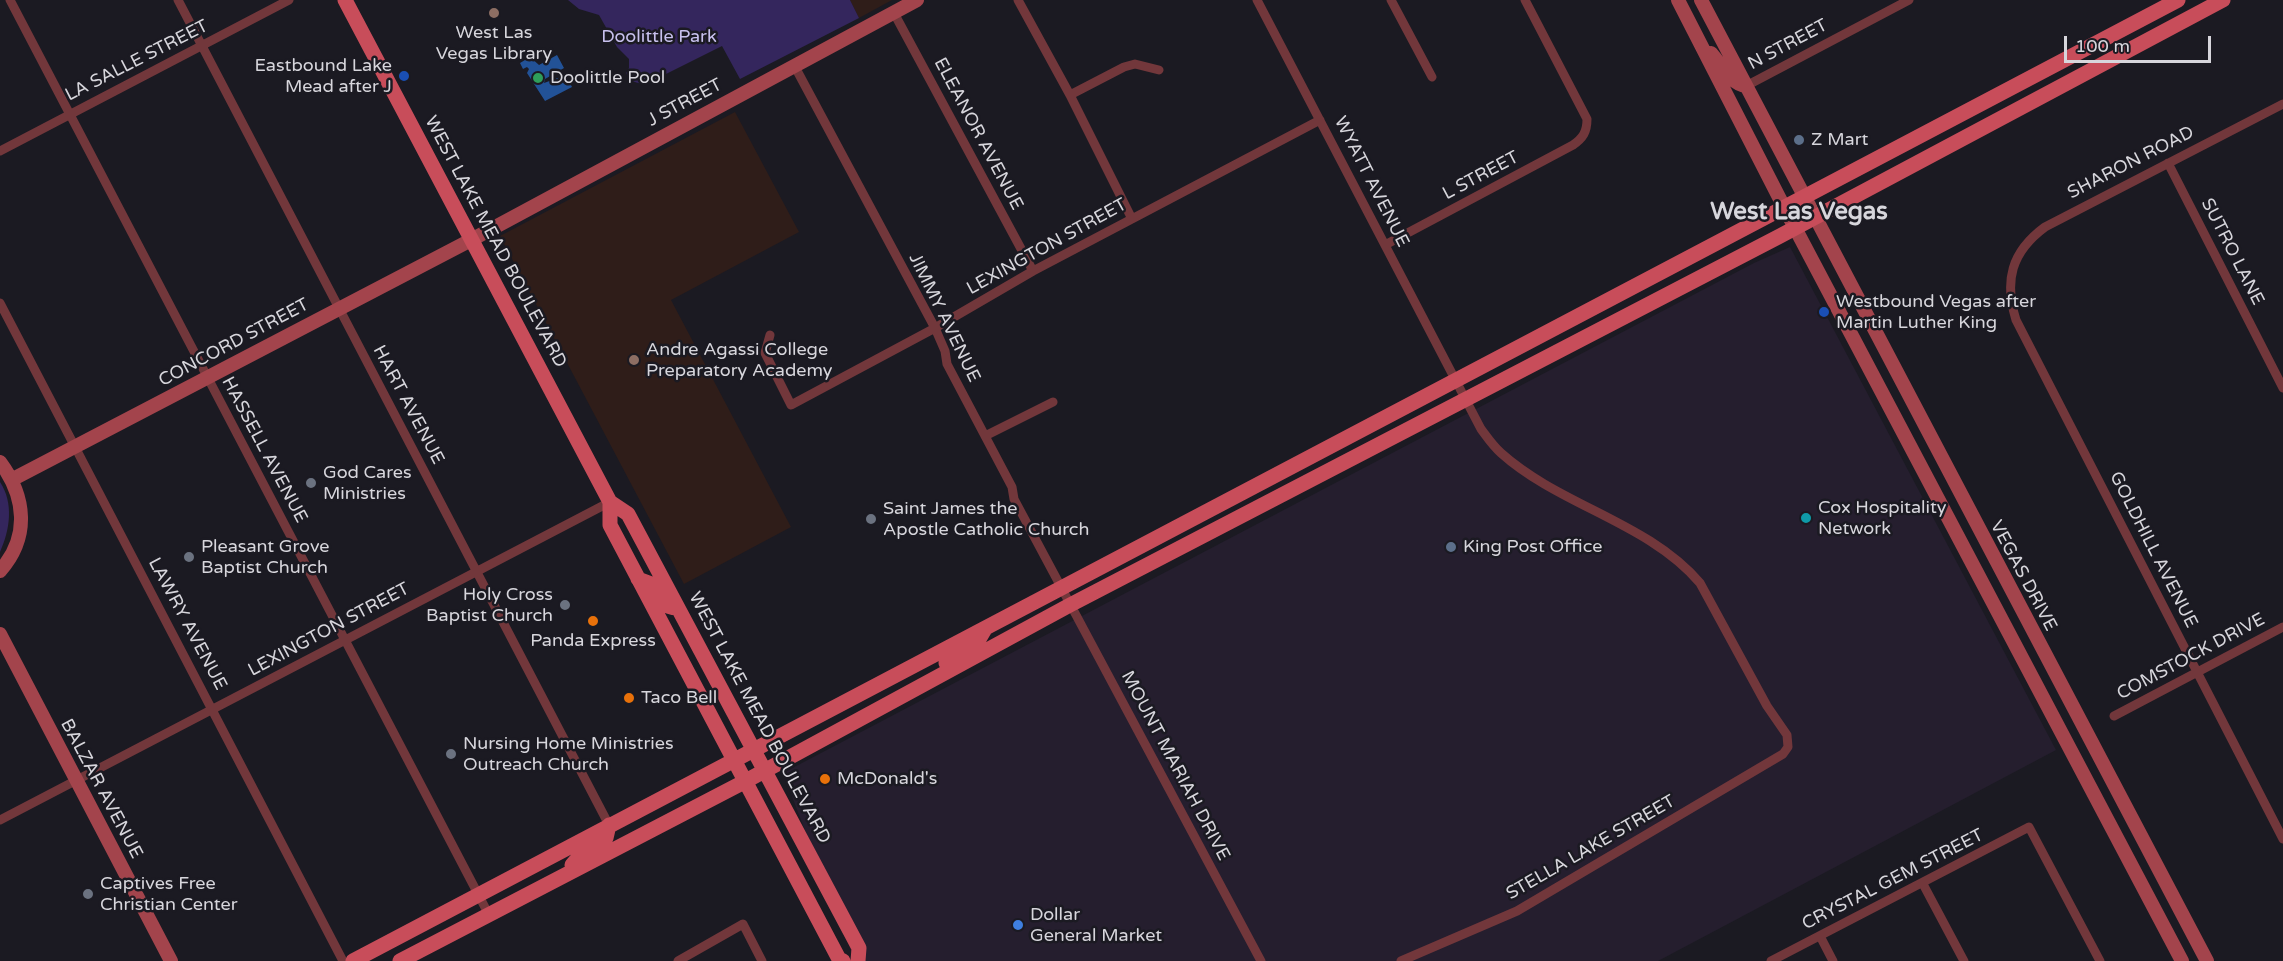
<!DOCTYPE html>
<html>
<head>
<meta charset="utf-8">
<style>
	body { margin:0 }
	#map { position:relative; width:2283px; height:961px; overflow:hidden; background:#1b1a22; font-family:"Varela Round",sans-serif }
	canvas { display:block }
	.scale { position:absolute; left:2064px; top:36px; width:147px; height:27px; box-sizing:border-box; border:3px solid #d7d6dc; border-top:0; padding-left:8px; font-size:18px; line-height:21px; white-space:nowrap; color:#d7d6dc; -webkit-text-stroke:4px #1b1a22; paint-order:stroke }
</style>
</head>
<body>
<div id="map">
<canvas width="2283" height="961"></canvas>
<div class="scale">100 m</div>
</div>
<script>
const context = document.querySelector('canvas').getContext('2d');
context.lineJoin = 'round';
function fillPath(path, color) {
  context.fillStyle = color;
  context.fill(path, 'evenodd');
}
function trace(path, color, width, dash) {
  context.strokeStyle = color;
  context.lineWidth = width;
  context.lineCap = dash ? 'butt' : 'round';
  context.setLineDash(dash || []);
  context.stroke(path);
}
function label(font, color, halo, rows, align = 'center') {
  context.font = font + ' "Varela Round",sans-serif';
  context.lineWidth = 5;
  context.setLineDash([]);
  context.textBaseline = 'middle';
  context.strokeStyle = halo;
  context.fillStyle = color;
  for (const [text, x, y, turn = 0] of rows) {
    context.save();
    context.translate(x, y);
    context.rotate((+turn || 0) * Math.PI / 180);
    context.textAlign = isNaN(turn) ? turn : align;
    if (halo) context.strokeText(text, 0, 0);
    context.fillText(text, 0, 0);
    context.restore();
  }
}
const commercial = new Path2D(`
	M1790 247 2056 750 1658 961H855L783 773 1754 263Z`);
const education = new Path2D(`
	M850 0H892L859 18Z
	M735 112 799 232 671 300 791 527 684 584 500 236Z`);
const green = new Path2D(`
	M568 0H850L859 18 740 79 722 46 646 84C636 83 630 82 626 73L629 68V59L617 47 599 15 579 9Z
	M0 482C14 503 10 530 0 552Z`);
const water = new Path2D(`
	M557 55 564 68 545 79 544 83 566 75 572 87 545 101 527 73 529 69 527 67 523 69 520 63 530 57 539 65Z`);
const street = new Path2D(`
	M10 0 489 915
	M178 0 609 825
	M1018 0 1070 95 1132 219
	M1257 0 1481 429C1487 437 1493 446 1501 453 1560 506 1648 522 1700 583L1767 706 1787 735 1788 747 1783 754 1517 911 1401 961
	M1391 0 1432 77
	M894 13 1033 271
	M794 65 935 328 945 351 947 364 1012 487 1014 499 1261 961
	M1746 86 1909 0
	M1070 95 1124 67 1135 64 1159 70
	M2283 104 2045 227C2011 252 2004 281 2016 320L2283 839
	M0 151 289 0
	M2168 163 2283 388
	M1385 245 1573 145C1583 138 1587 132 1587 119L1525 0
	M0 303 343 961
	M770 335 765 353 791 405 935 328 1033 271 1320 120
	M985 436 1053 402
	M2114 716 2283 627
	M0 820 610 502
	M1923 884 1964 961
	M1820 936 1833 961
	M678 961 743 924 762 961
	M1771 961 2029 827 2100 961`);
const secondary = new Path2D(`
	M1678 0 1784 207 2182 961
	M1701 0 2207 961
	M1711 53C1721 64 1730 84 1746 86
	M0 462C26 497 30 537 0 571
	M13 479 471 240 917 0
	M0 634 171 961`);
const primary = new Path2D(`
	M345 0 610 502V525L839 959 843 961
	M610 502 628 514 859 948 858 961
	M638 579 654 585C661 600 660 607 678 608
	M946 663 978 641 985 629
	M572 865 579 857 606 838 609 825
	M353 961 2178 0
	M400 961 744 782 1070 605 1780 236 2223 0`);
const markers = [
	[494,13,6,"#8d6e63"],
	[404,76,6,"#1a4fb4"],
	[538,78,6,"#2e9e5b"],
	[1799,140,6,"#5c6f8a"],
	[1824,312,6,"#1a4fb4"],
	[634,360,6,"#8d6e63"],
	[311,483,6,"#6b7280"],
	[1806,518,6,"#0f9aa8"],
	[871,519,6,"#6b7280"],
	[1451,547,6,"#5c6f8a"],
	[189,557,6,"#6b7280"],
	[565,605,6,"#6b7280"],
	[593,621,6,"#e8710a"],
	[629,698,6,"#e8710a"],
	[451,754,6,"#6b7280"],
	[825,779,6,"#e8710a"],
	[88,894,6,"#6b7280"],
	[1018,925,6,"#3f7fe0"]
];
const poiNames = [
	["West Las",494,33,"center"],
	["Vegas Library",494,54,"center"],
	["Eastbound Lake",392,66,"right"],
	["Mead after J",392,87,"right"],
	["Doolittle Pool",550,78],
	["Z Mart",1811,140],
	["Westbound Vegas after",1836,302],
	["Martin Luther King",1836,323],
	["Andre Agassi College",646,350],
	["Preparatory Academy",646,371],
	["God Cares",323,473],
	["Ministries",323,494],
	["Cox Hospitality",1818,508],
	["Network",1818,529],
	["Saint James the",883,509],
	["Apostle Catholic Church",883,530],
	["Pleasant Grove",201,547],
	["Baptist Church",201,568],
	["King Post Office",1463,547],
	["Holy Cross",553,595,"right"],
	["Baptist Church",553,616,"right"],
	["Panda Express",593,641,"center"],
	["Taco Bell",641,698],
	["Nursing Home Ministries",463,744],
	["Outreach Church",463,765],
	["McDonald's",837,779],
	["Captives Free",100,884],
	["Christian Center",100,905],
	["Dollar",1030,915],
	["General Market",1030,936]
];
const parkNames = [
	["Doolittle Park",659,37]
];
const streetNames = [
	["N STREET",1788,45,-28],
	["LA SALLE STREET",137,61,-27],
	["J STREET",685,103,-28],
	["ELEANOR AVENUE",978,134,62],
	["SHARON ROAD",2131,163,-27],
	["L STREET",1481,176,-28],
	["WYATT AVENUE",1371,182,63],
	["WEST LAKE MEAD BOULEVARD",495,242,62],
	["LEXINGTON STREET",1047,247,-29],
	["SUTRO LANE",2232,252,63],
	["JIMMY AVENUE",944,318,64],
	["CONCORD STREET",234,343,-28],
	["HART AVENUE",408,405,62],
	["HASSELL AVENUE",264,450,62],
	["GOLDHILL AVENUE",2153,550,63],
	["VEGAS DRIVE",2023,576,62],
	["LAWRY AVENUE",187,624,62],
	["LEXINGTON STREET",329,630,-28],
	["COMSTOCK DRIVE",2191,657,-28],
	["WEST LAKE MEAD BOULEVARD",759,718,62],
	["MOUNT MARIAH DRIVE",1175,766,62],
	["BALZAR AVENUE",101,789,62],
	["STELLA LAKE STREET",1591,848,-30],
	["CRYSTAL GEM STREET",1893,880,-27]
];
const districtNames = [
	["West Las Vegas",1799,213]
];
fillPath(commercial, '#251e2e');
fillPath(education, '#2f1d19');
fillPath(green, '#34265d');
fillPath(water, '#225297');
trace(street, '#72373b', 9);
trace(secondary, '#a3444c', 14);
trace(primary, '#c84d5a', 15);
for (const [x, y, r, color] of markers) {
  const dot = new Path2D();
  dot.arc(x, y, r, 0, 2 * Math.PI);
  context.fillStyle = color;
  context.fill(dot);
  trace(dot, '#1b1a22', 2);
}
label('18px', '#d7d6dc', '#1b1a22', poiNames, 'left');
label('18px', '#c8c1ee', '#1b1a22', parkNames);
label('18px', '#d7d6dc', '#1b1a22', streetNames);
label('bold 24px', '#d7d6dc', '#1b1a22', districtNames);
</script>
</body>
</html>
